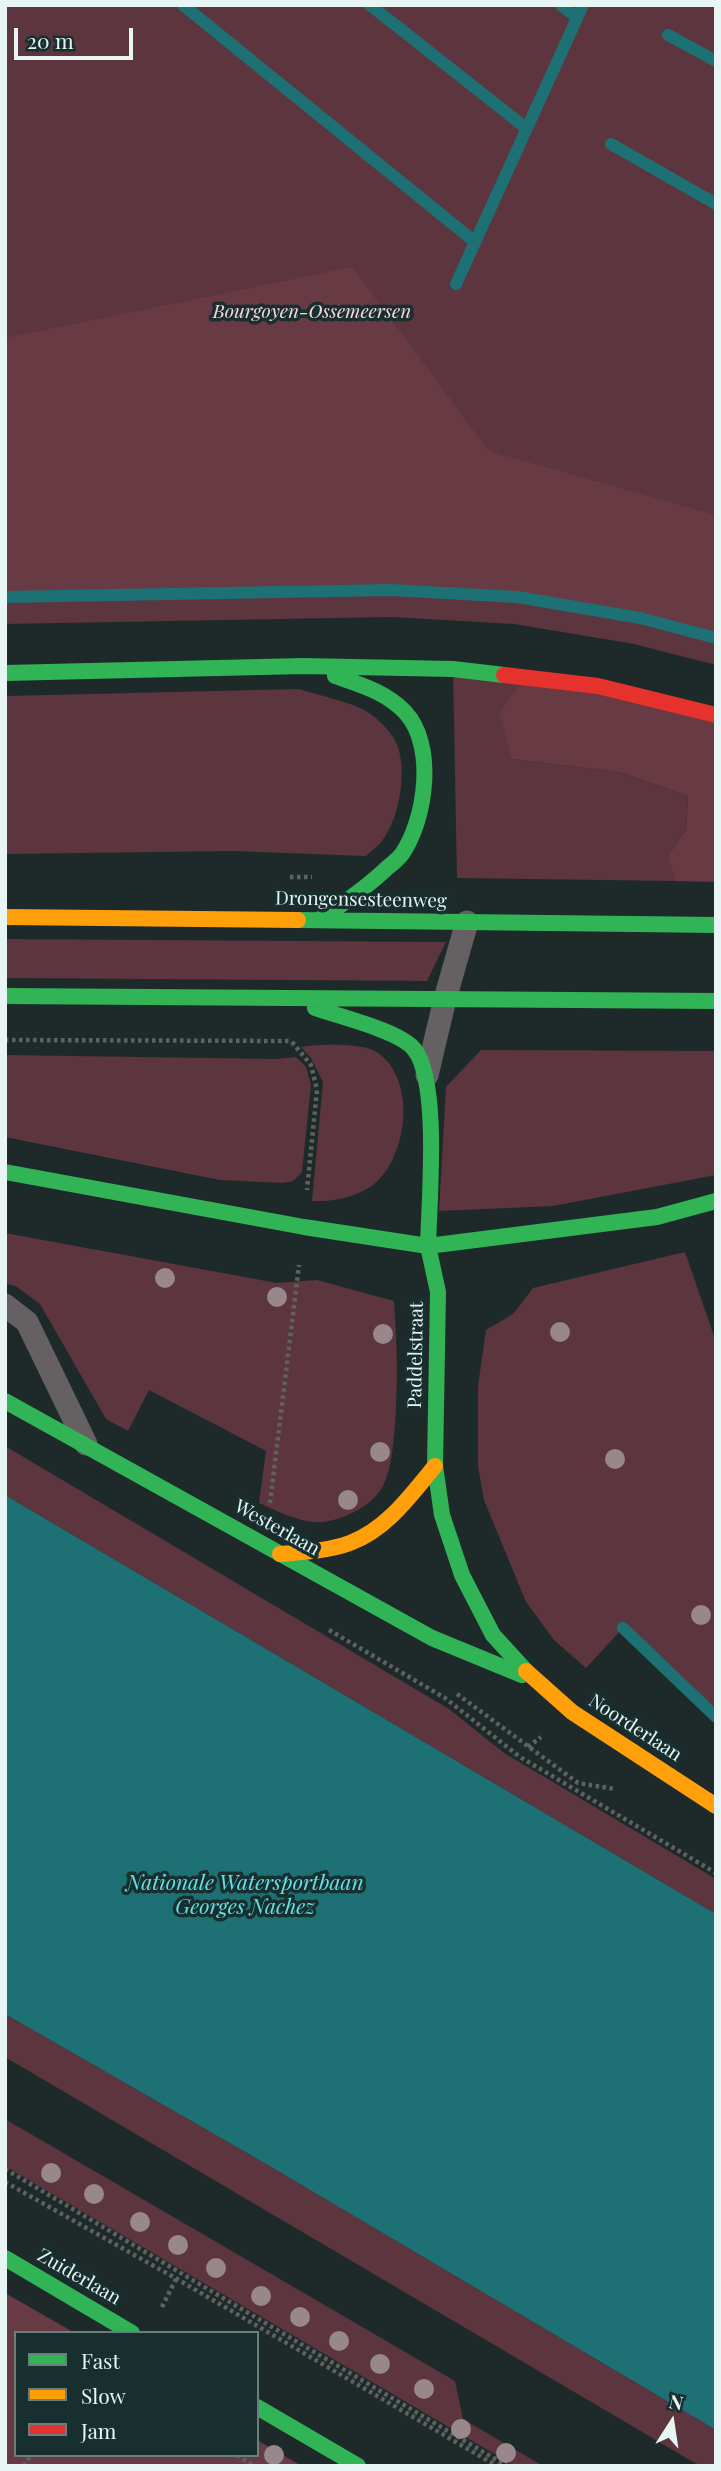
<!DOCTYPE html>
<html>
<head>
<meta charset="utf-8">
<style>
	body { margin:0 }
	#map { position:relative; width:721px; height:2471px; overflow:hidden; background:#1e2a2a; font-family:"Playfair Display",serif }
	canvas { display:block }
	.frame { position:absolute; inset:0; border:7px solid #e7f5f5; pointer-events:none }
	.legend { position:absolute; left:14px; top:2331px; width:245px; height:126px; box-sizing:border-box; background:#182f30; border:2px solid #6b7e7f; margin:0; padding:9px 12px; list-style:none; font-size:21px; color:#e7f5f5 }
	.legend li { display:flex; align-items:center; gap:14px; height:35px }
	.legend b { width:35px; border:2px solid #6b7e7f }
	.north { position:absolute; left:637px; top:2387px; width:70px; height:70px; -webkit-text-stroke:5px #182f30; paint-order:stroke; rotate:12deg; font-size:19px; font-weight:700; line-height:28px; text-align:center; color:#e7f5f5 }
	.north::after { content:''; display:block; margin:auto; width:24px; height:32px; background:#e7f5f5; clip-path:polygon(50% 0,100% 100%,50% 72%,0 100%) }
	.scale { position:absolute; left:14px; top:28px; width:119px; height:32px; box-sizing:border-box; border:4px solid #e7f5f5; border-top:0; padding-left:9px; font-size:21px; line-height:24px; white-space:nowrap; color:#e7f5f5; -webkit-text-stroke:5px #182f30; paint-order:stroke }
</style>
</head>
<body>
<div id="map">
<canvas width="721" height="2471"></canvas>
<div class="frame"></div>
<ul class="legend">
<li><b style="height:9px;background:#30b455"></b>Fast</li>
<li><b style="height:9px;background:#ff9f0a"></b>Slow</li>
<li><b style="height:9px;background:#e5322d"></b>Jam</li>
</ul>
<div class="north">N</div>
<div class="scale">20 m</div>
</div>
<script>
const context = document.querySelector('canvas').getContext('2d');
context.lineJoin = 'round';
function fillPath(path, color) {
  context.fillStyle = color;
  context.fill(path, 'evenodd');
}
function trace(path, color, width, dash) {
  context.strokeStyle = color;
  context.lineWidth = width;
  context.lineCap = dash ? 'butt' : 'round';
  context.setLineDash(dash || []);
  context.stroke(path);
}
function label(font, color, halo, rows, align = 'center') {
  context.font = font + ' "Playfair Display",serif';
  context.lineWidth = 7;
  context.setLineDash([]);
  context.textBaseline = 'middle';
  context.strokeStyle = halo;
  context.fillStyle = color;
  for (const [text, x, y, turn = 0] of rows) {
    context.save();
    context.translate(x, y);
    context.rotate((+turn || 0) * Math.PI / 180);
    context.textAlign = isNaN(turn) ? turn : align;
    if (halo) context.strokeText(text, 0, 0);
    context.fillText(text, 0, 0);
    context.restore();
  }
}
const green = new Path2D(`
	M5 5H716V665L634 644 514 624 391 617 5 624Z
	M453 669 527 676 513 759 620 772 688 796 686 830 668 856 675 881 457 878Z
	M299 689C318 695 350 702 366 711 379 719 393 733 398 747 407 775 399 818 382 841 377 847 371 851 366 856L232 851 5 854V696Z
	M5 939 446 942 427 981 5 978Z
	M301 1047C317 1044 361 1043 375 1051 418 1077 408 1158 373 1185 356 1197 332 1202 312 1201L323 1082 311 1058Z
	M481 1050 716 1051V1175L553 1206 439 1211 446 1087Z
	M5 1055 275 1059 296 1057 306 1067 311 1085 302 1172 293 1181 283 1183 220 1180 5 1137Z
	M5 1233 277 1283 317 1280 394 1301C397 1344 398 1381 395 1424 393 1444 392 1468 383 1486 372 1507 337 1524 314 1522 294 1520 277 1511 259 1503L266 1451 149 1390 128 1431 106 1419 40 1304 17 1287 5 1283Z
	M685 1252 716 1342V1717L623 1628 586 1668 554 1640 526 1602 484 1500 478 1466V1386L486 1330 513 1314 533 1288Z
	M5 1446 449 1709 504 1753 716 1879V1914L5 1495Z
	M5 2014 261 2161 716 2430V2466H700L5 2057Z
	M5 2119 455 2381 463 2419 543 2466H515L5 2166Z`);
const forest = new Path2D(`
	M352 267 489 451 716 515V638L640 618 517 597 391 590 5 597V338Z
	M527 676 716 715V882L675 881 668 856 686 830 688 796 620 772 512 759 499 712Z
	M5 2293 75 2333H16V2455H257V2440L302 2466H5Z`);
const water = new Path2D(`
	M5 1495 716 1914V2430L261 2161 5 2014Z`);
const stream = new Path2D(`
	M183 5 475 242
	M370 5 526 128
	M561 5 577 18
	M668 35 716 61
	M611 144 716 204
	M456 284 583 5
	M5 597 391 590 517 597 640 618 716 638
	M623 1628 716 1717`);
const path = new Path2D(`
	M290 877H312
	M5 1040 291 1041
	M292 1042 311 1065 317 1090 307 1190
	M270 1503 299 1265
	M329 1630 445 1698 520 1757 716 1873
	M457 1694 578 1783 615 1789
	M528 1747 541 1737
	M5 2169 507 2466
	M5 2182 177 2279 497 2466
	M162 2307 177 2277
	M237 2455 254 2466
	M24 2466 31 2455`);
const lane = new Path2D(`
	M427 1075 445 999 467 922
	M5 1305 27 1322 86 1444`);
const fast = new Path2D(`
	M5 673 303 666 453 669 504 675
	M298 920 716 925
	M319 920C343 904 366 888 387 868 392 864 398 859 402 854 426 819 436 745 405 712 386 692 361 685 335 676
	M5 996 716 1001
	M315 1008C338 1016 400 1031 414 1049 440 1081 429 1203 428 1246
	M5 1172 304 1227 428 1246 657 1217 716 1201
	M428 1246 438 1292 435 1466 442 1515 462 1575 493 1635 526 1671
	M5 1401 432 1638 522 1675
	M5 2258 132 2333
	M257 2407 358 2466`);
const slow = new Path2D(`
	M5 917 298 920
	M280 1554C303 1552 328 1551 350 1543 387 1529 411 1495 435 1466
	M526 1671 572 1712 716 1806`);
const jam = new Path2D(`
	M504 675 598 686 716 715`);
const trees = [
	[165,1278],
	[277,1297],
	[560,1332],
	[383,1334],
	[380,1452],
	[615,1459],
	[348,1500],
	[701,1615],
	[51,2173],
	[94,2194],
	[140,2222],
	[178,2245],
	[216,2268],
	[261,2296],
	[300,2317],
	[339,2341],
	[380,2364],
	[424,2389],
	[461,2429],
	[506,2453],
	[274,2455]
];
const parkNames = [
	["Bourgoyen-Ossemeersen",312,312]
];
const streetNames = [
	["Drongensesteenweg",361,900,1],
	["Paddelstraat",416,1355,-89],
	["Westerlaan",277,1528,29],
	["Noorderlaan",635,1728,33],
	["Zuiderlaan",79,2277,30]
];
const waterNames = [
	["Nationale Watersportbaan",245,1883],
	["Georges Nachez",245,1907]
];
fillPath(green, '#5c353e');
fillPath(forest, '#683a44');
fillPath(water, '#1d7074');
trace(stream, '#1d7074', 12);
trace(path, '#5f6161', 4.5, [3.5, 3.5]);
trace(lane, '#656162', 23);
trace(fast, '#30b455', 16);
trace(slow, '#ff9f0a', 16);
trace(jam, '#e5322d', 16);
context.fillStyle = '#98888b';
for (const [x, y] of trees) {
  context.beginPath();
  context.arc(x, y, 10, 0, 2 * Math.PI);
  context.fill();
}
label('italic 19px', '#fcd5db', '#182f30', parkNames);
label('19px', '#e7f5f5', '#182f30', streetNames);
label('italic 21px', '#64e0e6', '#182f30', waterNames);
</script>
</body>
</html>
